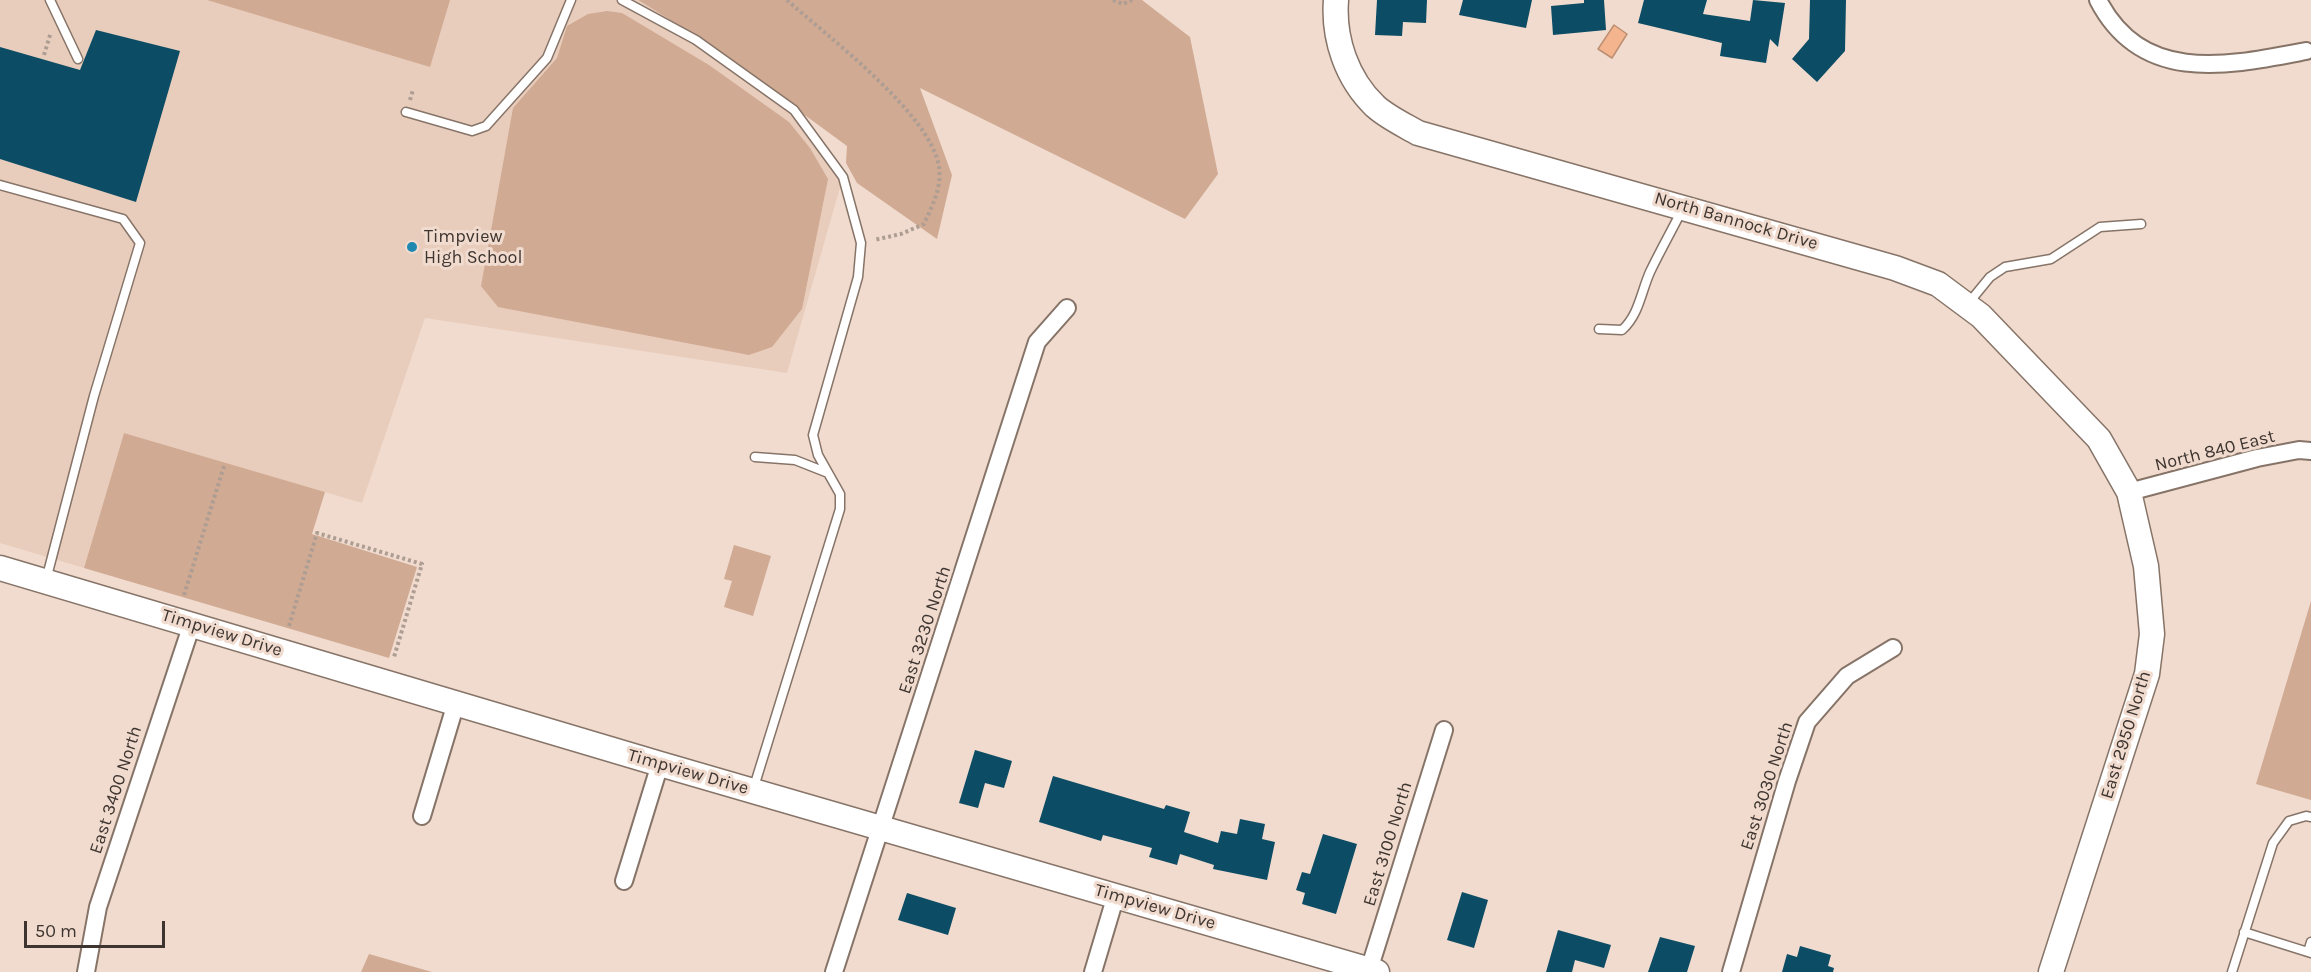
<!DOCTYPE html>
<html>
<head>
<meta charset="utf-8">
<style>
	body { margin:0 }
	#map { position:relative; width:2311px; height:972px; overflow:hidden; background:#f0dbce; font-family:Karla,sans-serif }
	canvas { display:block }
	.scale { position:absolute; left:24px; top:921px; width:141px; height:27px; box-sizing:border-box; border:3px solid #3e3530; border-top:0; padding-left:8px; font-size:18px; line-height:21px; white-space:nowrap; color:#3e3530; -webkit-text-stroke:4px #f0dbce; paint-order:stroke }
</style>
</head>
<body>
<div id="map">
<canvas width="2311" height="972"></canvas>
<div class="scale">50 m</div>
</div>
<script>
const context = document.querySelector('canvas').getContext('2d');
context.lineJoin = 'round';
function fillPath(path, color) {
  context.fillStyle = color;
  context.fill(path, 'evenodd');
}
function trace(path, color, width, dash) {
  context.strokeStyle = color;
  context.lineWidth = width;
  context.lineCap = dash ? 'butt' : 'round';
  context.setLineDash(dash || []);
  context.stroke(path);
}
function label(font, color, halo, rows, align = 'center') {
  context.font = font + ' Karla,sans-serif';
  context.lineWidth = 6;
  context.setLineDash([]);
  context.textBaseline = 'middle';
  context.strokeStyle = halo;
  context.fillStyle = color;
  for (const [text, x, y, turn = 0] of rows) {
    context.save();
    context.translate(x, y);
    context.rotate((+turn || 0) * Math.PI / 180);
    context.textAlign = isNaN(turn) ? turn : align;
    if (halo) context.strokeText(text, 0, 0);
    context.fillText(text, 0, 0);
    context.restore();
  }
}
const built = new Path2D(`
	M0 0H638L701 39 796 108 843 177 787 373 425 318 362 503 124 433 84 568 0 543Z`);
const green = new Path2D(`
	M207 0H450L430 67Z
	M638 0H1142L1190 37 1218 174 1185 219 920 88 952 175 937 239 857 183 846 163 847 146 701 39Z
	M607 11 622 13 709 65 789 122 810 148 828 179 802 309 772 347 749 355 498 307 481 286 513 108 557 58 567 26 588 14Z
	M124 433 325 492 312 534 417 567 389 658 84 568Z
	M734 545 771 556 753 616 724 607 732 581 724 579Z
	M2311 601V800L2256 784Z
	M369 954 432 972H361Z`);
const water = new Path2D(`
	M1614 25 1627 34 1612 58 1598 49Z`);
const building = new Path2D(`
	M1377 0H1427L1426 23 1403 22 1402 36 1375 35Z
	M1463 0H1532L1526 28 1459 15Z
	M1584 0H1604L1606 30 1553 35 1551 6 1584 3Z
	M1644 0H1707L1703 14 1750 21 1753 0 1785 3 1778 47 1770 39 1766 63 1720 56 1722 43 1638 23Z
	M1810 0H1846L1845 51 1817 82 1792 59 1809 39Z
	M96 30 180 51 136 202 0 159V47L80 70Z
	M975 750 1012 761 1004 788 985 783 978 808 959 803Z
	M1053 776 1164 809 1166 805 1190 812 1184 832 1218 843 1221 831 1237 834 1240 819 1265 824 1262 839 1275 842 1267 880 1213 869 1214 865 1180 854 1177 865 1149 857 1152 848 1103 835 1101 841 1039 822Z
	M1323 834 1357 844 1336 914 1302 904 1305 893 1296 890 1302 872 1310 874Z
	M1462 892 1488 900 1474 948 1447 940Z
	M907 893 956 908 948 935 898 920Z
	M1558 930 1611 945 1604 968 1575 960 1572 972H1546Z
	M1660 937 1695 946 1687 972H1648Z
	M1800 946 1831 955 1828 966 1834 968 1833 972H1782L1787 954 1797 957Z`);
const path = new Path2D(`
	M787 0C828 37 931 114 939 167 942 188 932 206 924 224L901 234 874 240
	M1113 0 1123 4 1132 0
	M44 55 51 32
	M410 100 413 90
	M184 595 224 466
	M289 626 317 533 422 564 394 657`);
const lane = new Path2D(`
	M50 0 78 59
	M622 0 696 40 794 110 843 177 861 243 858 277 813 435 818 455 840 494V509L753 790
	M406 112 472 131 486 126 547 58 571 0
	M0 185 123 219 140 243 94 396 46 580
	M1967 305 1990 277 2005 267 2051 259 2100 227 2141 224
	M1599 329 1622 330C1639 315 1641 292 1650 272 1660 251 1672 230 1682 210
	M755 457 795 460 828 473
	M2244 932 2311 953
	M2308 952 2311 942
	M2232 972 2273 843 2289 821 2306 816 2311 817`);
const street = new Path2D(`
	M2098 0C2142 85 2227 66 2306 51
	M2129 492 2257 458 2299 450 2311 451
	M422 816 456 703
	M624 881 660 764
	M1369 970 1444 730
	M86 972 98 907 192 624
	M834 972 1037 342 1067 308
	M1093 972 1116 895
	M1731 972 1787 781 1807 722 1847 676 1893 648`);
const secondary = new Path2D(`
	M1336 0C1333 39 1347 79 1375 106 1387 117 1404 125 1418 133L1895 268 1938 284 1981 316 2099 439 2129 492 2146 566 2152 634 2147 674 2051 972
	M0 568 660 764 1377 972`);
const markers = [
	[412,247,6,"#1e88b0"]
];
const streetNames = [
	["North Bannock Drive",1736,221,16],
	["North 840 East",2215,451,-14],
	["East 3230 North",925,630,-72],
	["Timpview Drive",222,633,17],
	["East 2950 North",2126,735,-73],
	["Timpview Drive",688,772,16],
	["East 3030 North",1767,786,-72],
	["East 3400 North",116,790,-72],
	["East 3100 North",1388,844,-73],
	["Timpview Drive",1155,907,16]
];
const poiNames = [
	["Timpview",424,237],
	["High School",424,258]
];
fillPath(built, '#e9cdbc');
fillPath(green, '#d0aa93');
fillPath(water, '#f4b58e');
trace(water, '#bd8f72', 1.5);
fillPath(building, '#0c4c64');
trace(lane, '#877468', 11);
trace(street, '#877468', 20);
trace(secondary, '#877468', 27);
trace(path, '#ae9d93', 4, [3, 3]);
trace(lane, '#fff', 8);
trace(street, '#fff', 16);
trace(secondary, '#fff', 24);
for (const [x, y, r, color] of markers) {
  const dot = new Path2D();
  dot.arc(x, y, r, 0, 2 * Math.PI);
  context.fillStyle = color;
  context.fill(dot);
  trace(dot, '#f0dbce', 2);
}
label('18px', '#3e3530', '#f0dbce', streetNames);
label('18px', '#3e3530', '#f0dbce', poiNames, 'left');
</script>
</body>
</html>
